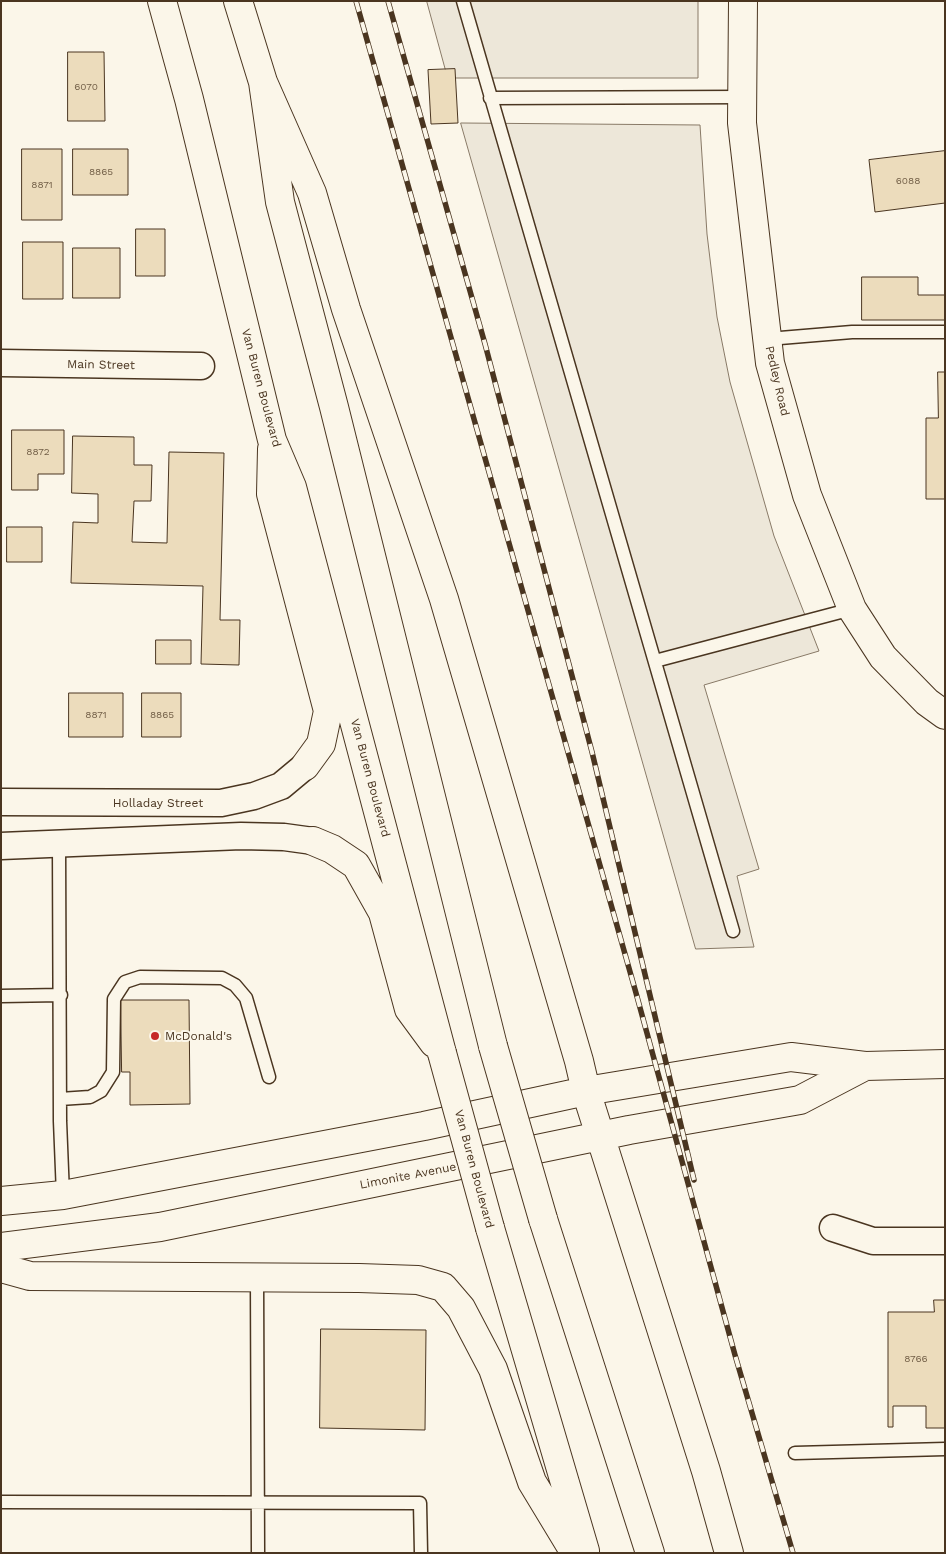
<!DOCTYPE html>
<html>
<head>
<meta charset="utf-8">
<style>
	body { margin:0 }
	#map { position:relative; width:946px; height:1554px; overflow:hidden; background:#fbf6e9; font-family:"Work Sans",sans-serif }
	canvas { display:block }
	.frame { position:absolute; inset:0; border:2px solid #4a3520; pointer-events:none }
</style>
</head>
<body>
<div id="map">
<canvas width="946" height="1554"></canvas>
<div class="frame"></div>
</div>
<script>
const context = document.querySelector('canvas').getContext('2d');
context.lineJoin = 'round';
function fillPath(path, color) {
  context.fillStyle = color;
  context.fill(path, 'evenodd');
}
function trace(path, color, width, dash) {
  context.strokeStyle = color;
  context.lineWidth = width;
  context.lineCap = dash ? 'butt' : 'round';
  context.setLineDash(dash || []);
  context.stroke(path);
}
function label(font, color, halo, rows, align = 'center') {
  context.font = font + ' "Work Sans",sans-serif';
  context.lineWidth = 4;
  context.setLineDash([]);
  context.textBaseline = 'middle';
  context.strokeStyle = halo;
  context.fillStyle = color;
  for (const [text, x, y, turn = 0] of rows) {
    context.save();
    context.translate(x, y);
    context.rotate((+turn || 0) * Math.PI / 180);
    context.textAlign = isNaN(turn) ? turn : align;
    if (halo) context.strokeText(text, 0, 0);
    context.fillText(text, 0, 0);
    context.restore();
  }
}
const parking = new Path2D(`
	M427 1H698V78H448Z
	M461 123 700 125 707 234 717 317 730 382 774 536 819 651 704 685 759 869 737 876 754 947 696 949Z`);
const building = new Path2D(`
	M68 52H104L105 121H68Z
	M455 69 458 123 431 124 428 70Z
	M22 149H62V220H22Z
	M73 149H128V195H73Z
	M945 151V203L875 212 869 160Z
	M136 229H165V276H136Z
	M23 242H63V299H23Z
	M73 248H120V298H73Z
	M862 277H918V295H945V320H862Z
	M938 372H945V499H926V418H938Z
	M12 430H64V474H38V490H12Z
	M73 436 134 437V465H152L151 501H134L132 542 167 543 169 452 224 453 220 620H240L239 665 201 664 203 586 71 583 73 522 98 523V494L72 493Z
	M7 527H42V562H7Z
	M156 640H191V664H156Z
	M69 693H123V737H69Z
	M142 693H181V737H142Z
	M121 1000H189L190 1104 130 1105V1072H122Z
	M934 1300H945V1428H926V1406H893V1427H888V1312H934Z
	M321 1329 426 1330 425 1430 320 1428Z`);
const service = new Path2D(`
	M463 1 733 931
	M490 98 743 97
	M768 339 852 332H945
	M655 661 852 609
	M59 843 60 1121 63 1195
	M1 996 61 995
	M60 1099 90 1097 101 1091 113 1072 114 999 125 982 140 977 222 978 235 985 246 998 269 1077
	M257 1276 258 1553
	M795 1453 945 1449
	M1 1502 420 1503 421 1553`);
const minor = new Path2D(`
	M1 363 201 366
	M1 802 221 803 254 796 281 786 305 766
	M1 846 241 836 284 837 313 841
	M833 1228 873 1241H945`);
const tertiary = new Path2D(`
	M743 1 742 123 770 363 807 495 852 609 883 657 927 702 945 715`);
const primary = new Path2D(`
	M162 1 189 99 272 440 292 487 442 1053
	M238 1 263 82 280 202 334 407 493 1046
	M263 82 312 193 346 309 444 599 579 1061 586 1091 706 1471 729 1553
	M272 449 271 494 328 711 321 744 305 766
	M313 841 332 849 356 865 383 913 409 1009 434 1043
	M1 1201 63 1195 424 1126 586 1091 791 1057 865 1066 945 1064
	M543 1219 650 1553
	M490 1228 585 1551
	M1 1247 160 1227 629 1130 800 1100 865 1066
	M1 1268 30 1276 359 1278 418 1280 443 1287 461 1308 493 1369 532 1482 575 1553`);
const rail = new Path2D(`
	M356 1 636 993 735 1355 793 1553
	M388 1 485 344 592 752 694 1180`);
const primaryBridge = new Path2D(`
	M493 1046 543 1219
	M442 1053 490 1228`);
const markers = [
	[155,1036,5,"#c62828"]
];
const numberNames = [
	["6070",86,87],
	["8865",101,172],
	["6088",908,181],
	["8871",42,185],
	["8872",38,452],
	["8871",96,715],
	["8865",162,715],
	["8766",916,1359]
];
const streetNames = [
	["Main Street",101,365,1],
	["Pedley Road",777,381,77],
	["Van Buren Boulevard",261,388,75],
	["Van Buren Boulevard",370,778,75],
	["Holladay Street",158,803],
	["Van Buren Boulevard",474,1169,75],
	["Limonite Avenue",408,1176,-11]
];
const poiNames = [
	["McDonald's",165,1036]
];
fillPath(parking, '#ede7d9');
trace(parking, '#887966', 1);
fillPath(building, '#ecdcbc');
trace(building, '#4a3520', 1);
trace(service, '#4a3520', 15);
trace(minor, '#4a3520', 29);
trace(tertiary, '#4a3520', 30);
trace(primary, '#4a3520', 30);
trace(service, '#fbf6e9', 12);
trace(minor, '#fbf6e9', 26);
trace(tertiary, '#fbf6e9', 28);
trace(primary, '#fbf6e9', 28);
trace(rail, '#4a3520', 5.5);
trace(rail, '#fbf6e9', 4, [11]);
trace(primaryBridge, '#4a3520', 30, []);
trace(primaryBridge, '#fbf6e9', 28);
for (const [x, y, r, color] of markers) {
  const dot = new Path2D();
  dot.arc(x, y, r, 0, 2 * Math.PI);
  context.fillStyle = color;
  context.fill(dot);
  trace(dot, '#fbf6e9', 2);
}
label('10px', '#725f47', null, numberNames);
label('12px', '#4a3520', '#fbf6e9', streetNames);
label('12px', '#4a3520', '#fbf6e9', poiNames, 'left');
</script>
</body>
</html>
